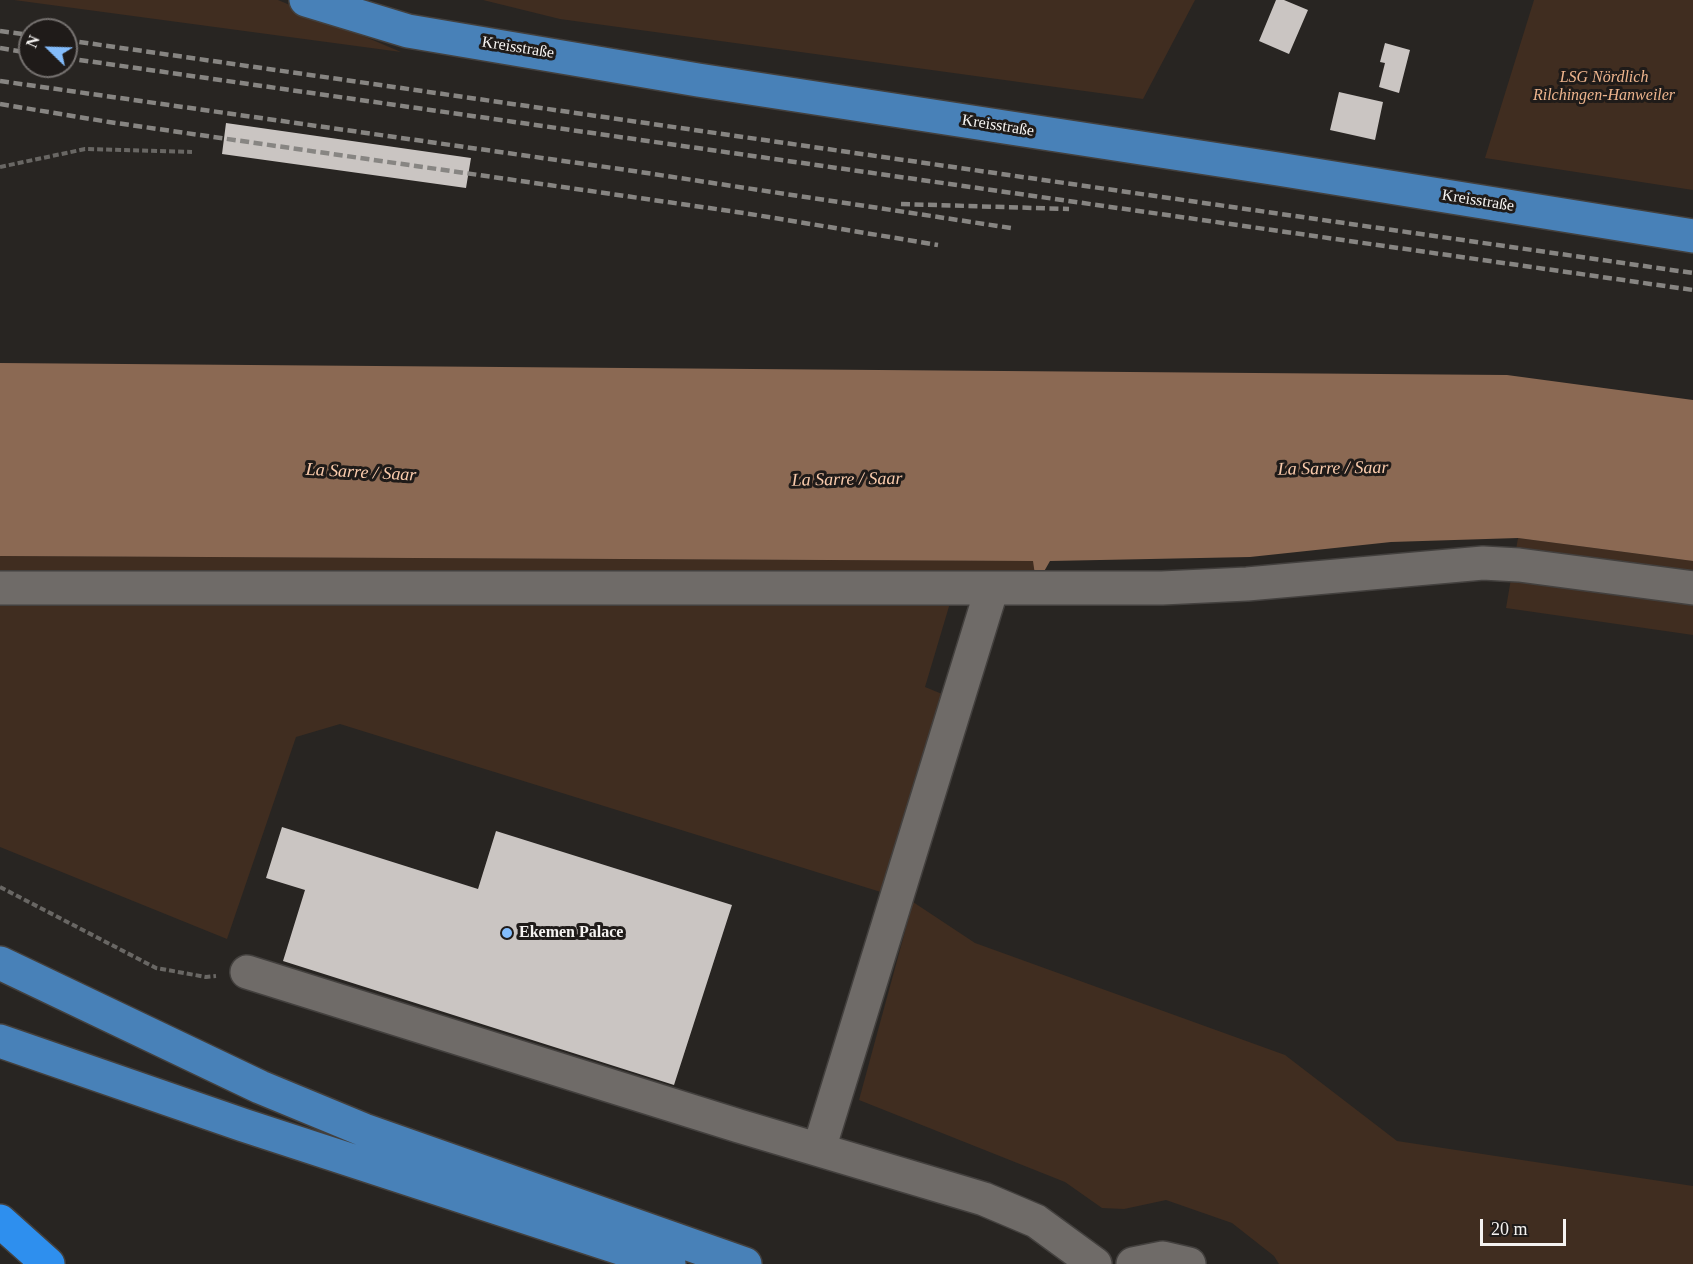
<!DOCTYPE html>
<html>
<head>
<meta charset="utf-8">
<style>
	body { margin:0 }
	#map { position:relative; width:1693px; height:1264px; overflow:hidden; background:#282522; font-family:Georgia,serif }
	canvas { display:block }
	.north { position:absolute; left:18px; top:18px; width:60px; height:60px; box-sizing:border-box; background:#1f1b19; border:2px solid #75716f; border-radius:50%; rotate:293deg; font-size:16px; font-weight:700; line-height:24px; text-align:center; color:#f5f3f1 }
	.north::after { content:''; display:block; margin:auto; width:21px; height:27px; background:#83bcfb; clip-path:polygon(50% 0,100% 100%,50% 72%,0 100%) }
	.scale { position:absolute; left:1480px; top:1219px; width:86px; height:27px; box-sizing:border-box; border:3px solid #f5f3f1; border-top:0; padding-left:8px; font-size:18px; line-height:21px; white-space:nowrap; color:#f5f3f1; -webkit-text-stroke:4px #1f1b19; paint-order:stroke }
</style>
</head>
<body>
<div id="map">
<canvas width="1693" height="1264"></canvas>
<div class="north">N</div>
<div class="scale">20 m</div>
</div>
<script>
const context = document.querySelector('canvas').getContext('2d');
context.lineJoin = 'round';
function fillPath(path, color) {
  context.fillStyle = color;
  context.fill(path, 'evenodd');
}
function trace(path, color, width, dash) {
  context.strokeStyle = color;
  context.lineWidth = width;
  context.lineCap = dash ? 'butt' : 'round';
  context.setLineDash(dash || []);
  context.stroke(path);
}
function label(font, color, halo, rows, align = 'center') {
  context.font = font + ' Georgia,serif';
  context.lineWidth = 6;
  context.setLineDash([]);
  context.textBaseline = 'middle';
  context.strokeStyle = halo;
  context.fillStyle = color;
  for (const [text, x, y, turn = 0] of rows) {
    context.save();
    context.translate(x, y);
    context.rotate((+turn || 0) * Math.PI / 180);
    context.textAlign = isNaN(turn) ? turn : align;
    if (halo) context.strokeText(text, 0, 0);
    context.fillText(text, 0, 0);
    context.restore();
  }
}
const green = new Path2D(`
	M14 0H278L401 52Z
	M483 0H1195L1143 99 560 19Z
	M1534 0H1693V190L1485 158Z
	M1518 538 1693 561V635L1506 608Z
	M0 556 1034 561 1035 575 950 603 925 687 947 696 884 893 340 724 296 737 227 939 0 847Z
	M913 902 975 943 1285 1055 1397 1141 1693 1186V1264H1279L1274 1256 1232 1223 1166 1200 1124 1209 1102 1208 1065 1182 859 1100Z`);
const water = new Path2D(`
	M0 363 1507 375 1693 400V561L1518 538 1391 542 1250 557 1050 561 1042 575H1035L1033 561 0 556Z`);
const building = new Path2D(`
	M1276 0H1284L1308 10 1289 54 1259 41Z
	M1385 43 1410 50 1399 93 1379 87 1385 63 1380 62Z
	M1339 92 1383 102 1375 140 1330 130Z
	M226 123 471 158 466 188 222 154Z
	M282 827 478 889 496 831 732 905 674 1085 283 961 305 890 266 878Z`);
const path = new Path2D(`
	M0 167 85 149 192 152
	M0 887 156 968 206 977 216 976`);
const minor = new Path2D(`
	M0 588H1162L1247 584 1483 563 1519 565 1693 588
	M247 972 739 1126 984 1199 1036 1221 1095 1264
	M819 1149 992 588
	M1133 1264 1163 1258 1189 1264`);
const major = new Path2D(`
	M306 0 408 31 698 80 1278 169 1693 236
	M0 963 260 1087 364 1130 745 1264
	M0 1041 243 1125 669 1264`);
const highway = new Path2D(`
	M0 1221 48 1264`);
const rail = new Path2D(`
	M0 31 30 35
	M66 40 1693 273
	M0 48 30 53
	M66 58 1693 290
	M0 81 620 169 1011 228
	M0 104 109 122 744 213 938 245
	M901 204 1069 209`);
const markers = [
	[507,933,6,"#83bcfb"]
];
const streetNames = [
	["Kreisstraße",518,48,9],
	["Kreisstraße",998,126,9],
	["Kreisstraße",1478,201,9]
];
const parkNames = [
	["LSG Nördlich",1604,78],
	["Rilchingen-Hanweiler",1604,96]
];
const poiNames = [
	["Ekemen Palace",519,933]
];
const waterNames = [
	["La Sarre / Saar",1333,469,-1],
	["La Sarre / Saar",361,473,3],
	["La Sarre / Saar",847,480,-1]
];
fillPath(green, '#402d20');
fillPath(water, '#8b6953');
fillPath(building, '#cac5c2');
trace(minor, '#43403e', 36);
trace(major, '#43403e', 36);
trace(highway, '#43403e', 36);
trace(path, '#696764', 4, [6, 3]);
trace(minor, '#6f6b68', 33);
trace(major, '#4881b8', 33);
trace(highway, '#2e8fee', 33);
trace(rail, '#878582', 4.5, [9, 4.5]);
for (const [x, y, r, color] of markers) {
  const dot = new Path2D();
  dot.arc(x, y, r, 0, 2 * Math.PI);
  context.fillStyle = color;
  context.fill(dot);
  trace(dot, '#1f1b19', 2);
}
label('16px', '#f5f3f1', '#1f1b19', streetNames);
label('italic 16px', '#edb48d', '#1f1b19', parkNames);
label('bold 16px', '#f5f3f1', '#1f1b19', poiNames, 'left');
label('italic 18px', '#facbac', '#1f1b19', waterNames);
</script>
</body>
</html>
